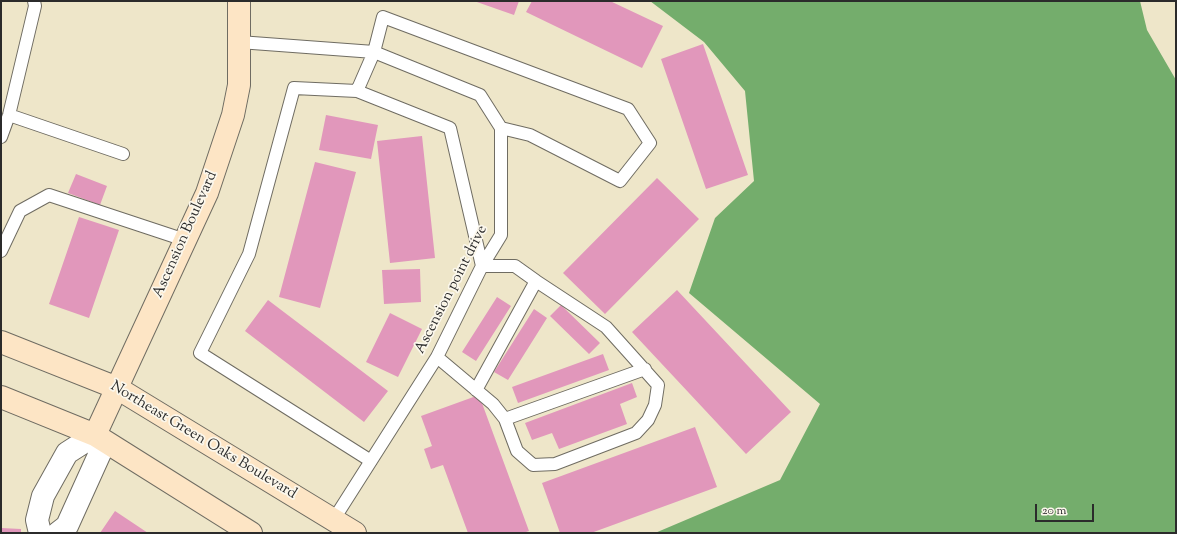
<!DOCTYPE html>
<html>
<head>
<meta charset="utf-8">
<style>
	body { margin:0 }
	#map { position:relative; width:1177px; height:534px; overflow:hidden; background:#eee6c9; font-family:"Sorts Mill Goudy",serif }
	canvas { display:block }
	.frame { position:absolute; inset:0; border:2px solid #2b2b2b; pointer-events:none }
	.scale { position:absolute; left:1035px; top:504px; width:59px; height:18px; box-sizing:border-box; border:2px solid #2b2b2b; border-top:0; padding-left:5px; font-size:12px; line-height:14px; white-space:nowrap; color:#2b2b2b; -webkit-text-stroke:3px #fbf7ec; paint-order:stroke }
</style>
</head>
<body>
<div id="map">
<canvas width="1177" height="534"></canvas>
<div class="frame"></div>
<div class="scale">20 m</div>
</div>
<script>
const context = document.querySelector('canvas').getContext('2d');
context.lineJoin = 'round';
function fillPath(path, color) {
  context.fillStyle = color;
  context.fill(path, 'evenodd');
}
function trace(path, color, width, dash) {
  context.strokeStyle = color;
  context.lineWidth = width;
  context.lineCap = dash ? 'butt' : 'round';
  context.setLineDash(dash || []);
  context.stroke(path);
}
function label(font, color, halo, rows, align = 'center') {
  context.font = font + ' "Sorts Mill Goudy",serif';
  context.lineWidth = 3.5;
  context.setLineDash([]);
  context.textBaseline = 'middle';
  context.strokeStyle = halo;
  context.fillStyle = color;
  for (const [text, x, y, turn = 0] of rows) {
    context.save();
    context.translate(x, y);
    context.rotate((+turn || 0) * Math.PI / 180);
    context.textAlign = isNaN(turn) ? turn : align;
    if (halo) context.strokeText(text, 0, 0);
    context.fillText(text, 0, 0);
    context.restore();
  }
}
const forest = new Path2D(`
	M650 1H1140L1147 30 1176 80V533H655L780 480 820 404 689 293 715 218 754 181 745 91 704 42Z`);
const building = new Path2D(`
	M474 1H519L514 15Z
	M532 1H610L663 26 642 68 526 12Z
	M703 44 748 175 706 189 661 59Z
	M326 115 378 125 371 159 319 150Z
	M422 136 435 258 390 263 377 141Z
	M315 162 356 172 320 308 279 297Z
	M76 174 107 186 100 205 68 193Z
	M657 178 699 219 605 314 563 273Z
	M79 217 119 230 89 318 49 304Z
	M420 269 421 302 384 304 382 270Z
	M677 290 791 412 746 454 632 332Z
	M497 297 511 306 476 361 462 352Z
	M268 300 388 391 364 422 245 331Z
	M561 305 600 343 589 354 550 316Z
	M534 309 547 318 508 380 494 372Z
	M390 313 422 329 398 377 366 362Z
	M603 354 609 370 518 403 512 387Z
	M632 383 637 397 620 404 627 424 559 449 552 433 532 440 525 423Z
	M479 395 529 531 523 533H468L443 465 431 469 424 449 432 446 421 416Z
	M695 427 717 487 591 533H560L542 483Z
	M115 511 148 533H100Z
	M1 528 21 529V533H1Z`);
const lane = new Path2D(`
	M239 42 374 52 480 95 501 128V235L482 266 437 357 334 519
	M357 91 450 128 482 266
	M9 115 123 154
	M1 137 9 115 35 6 34 1
	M1 251 20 211 49 195 185 240
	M437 357 493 404 505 419 645 369
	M476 390 536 281 515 266H482
	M505 419 517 451 533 465 555 464 636 433 648 420 655 405 658 385 606 327 536 281
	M371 461 200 353 249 254 294 88 357 91 374 52 383 17 628 109 650 143 620 181 530 135 501 128`);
const street = new Path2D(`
	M40 533 37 520 43 496 67 453 95 435 100 453 67 526 58 533`);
const secondary = new Path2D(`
	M1 342 117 388 355 533
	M1 397 95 435 251 533
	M95 435 207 193 233 115 239 85V1`);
const streetNames = [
	["Ascension Boulevard",186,235,-66],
	["Ascension point drive",452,290,-63],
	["Northeast Green Oaks Boulevard",203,441,31]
];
fillPath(forest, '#74ad6c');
fillPath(building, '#e197bb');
trace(lane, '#6f6c62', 14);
trace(street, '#6f6c62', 24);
trace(secondary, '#6f6c62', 24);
trace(lane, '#fff', 12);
trace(street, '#fff', 22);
trace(secondary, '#fde5c5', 22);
label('15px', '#2b2b2b', '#fbf7ec', streetNames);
</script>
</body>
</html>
